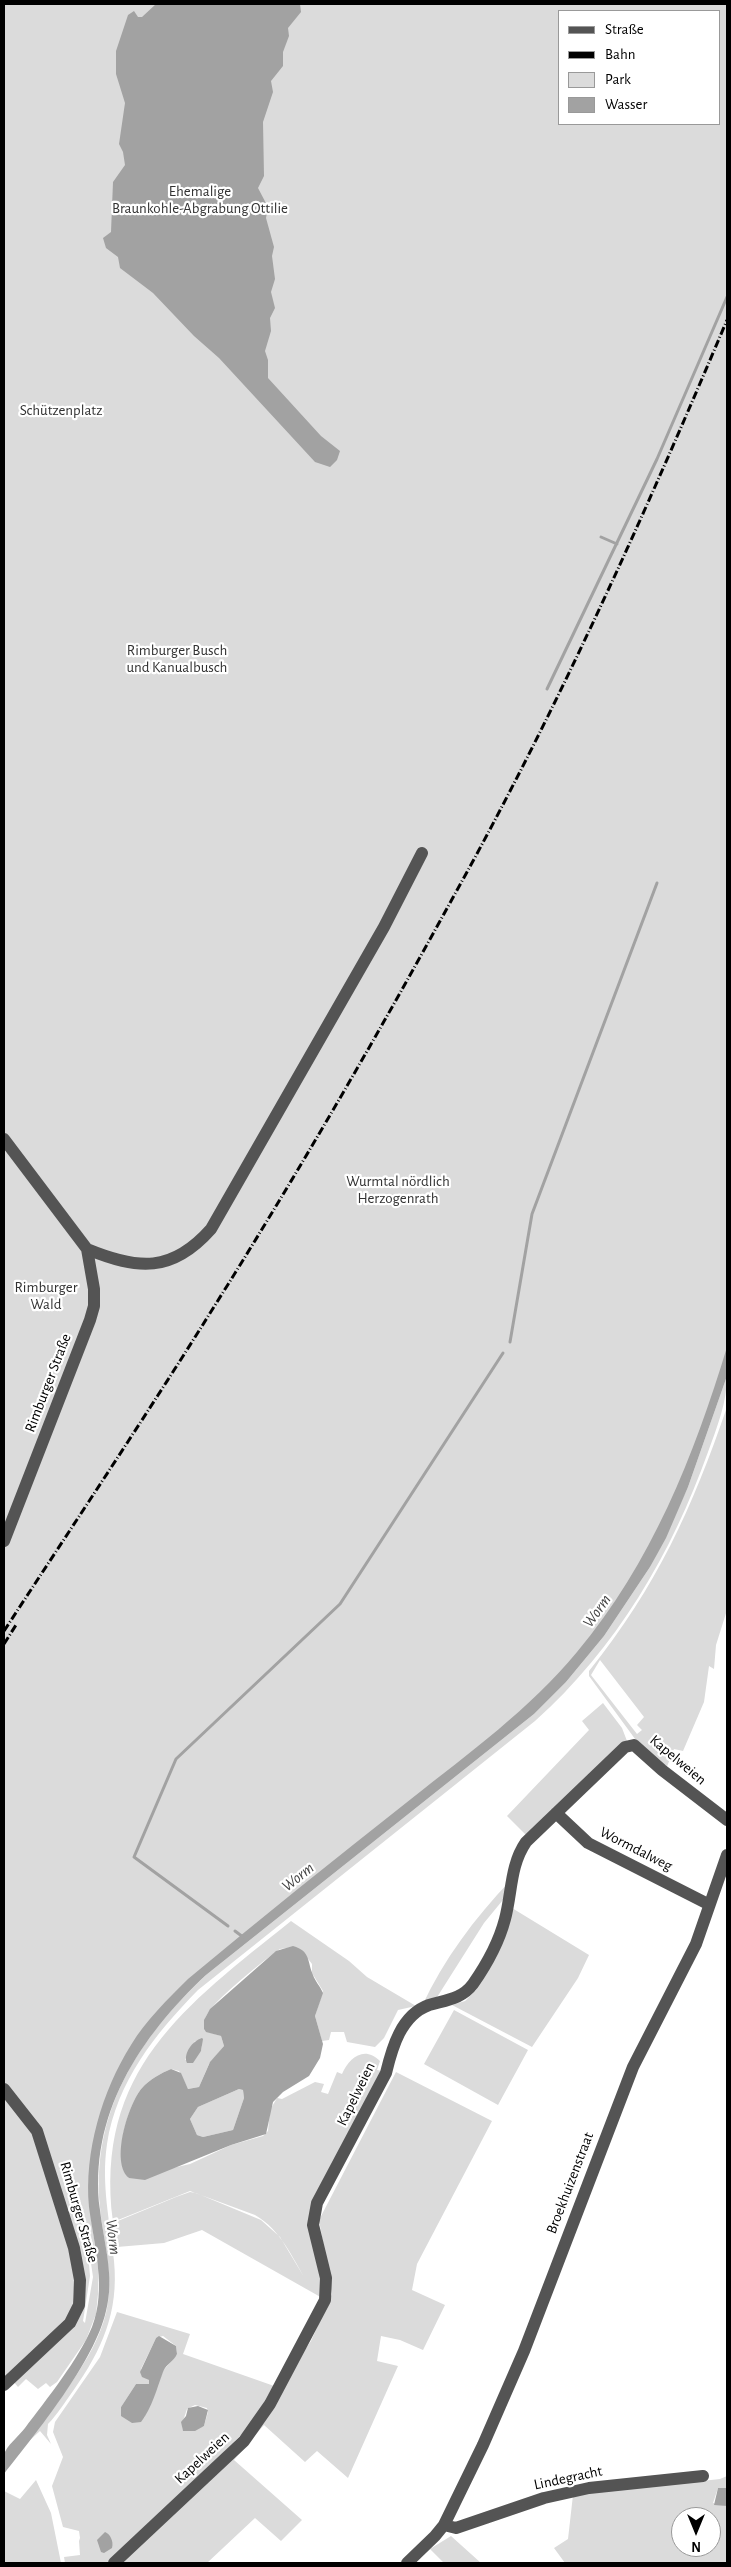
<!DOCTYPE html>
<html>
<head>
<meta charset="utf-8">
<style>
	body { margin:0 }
	#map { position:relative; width:731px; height:2567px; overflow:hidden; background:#fff; font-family:"Alegreya Sans",sans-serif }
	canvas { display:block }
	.frame { position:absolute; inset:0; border:5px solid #000; pointer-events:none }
	.legend { position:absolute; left:558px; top:10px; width:162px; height:115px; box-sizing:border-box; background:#fff; border:1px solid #999; margin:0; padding:6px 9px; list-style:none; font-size:15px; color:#000 }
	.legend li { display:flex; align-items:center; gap:10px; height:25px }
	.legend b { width:25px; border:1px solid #999 }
	.north { position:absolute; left:671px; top:2507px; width:50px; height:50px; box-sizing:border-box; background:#fff; border:1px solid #999; border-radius:50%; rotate:180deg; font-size:14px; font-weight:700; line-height:20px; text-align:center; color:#000 }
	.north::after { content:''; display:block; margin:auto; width:18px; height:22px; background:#000; clip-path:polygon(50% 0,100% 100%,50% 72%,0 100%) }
</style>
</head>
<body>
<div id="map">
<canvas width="731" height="2567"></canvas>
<div class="frame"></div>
<ul class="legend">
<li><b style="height:6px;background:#545454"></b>Straße</li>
<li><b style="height:6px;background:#000"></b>Bahn</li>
<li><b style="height:14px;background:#dbdbdb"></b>Park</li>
<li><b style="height:14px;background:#a2a2a2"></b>Wasser</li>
</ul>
<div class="north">N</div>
</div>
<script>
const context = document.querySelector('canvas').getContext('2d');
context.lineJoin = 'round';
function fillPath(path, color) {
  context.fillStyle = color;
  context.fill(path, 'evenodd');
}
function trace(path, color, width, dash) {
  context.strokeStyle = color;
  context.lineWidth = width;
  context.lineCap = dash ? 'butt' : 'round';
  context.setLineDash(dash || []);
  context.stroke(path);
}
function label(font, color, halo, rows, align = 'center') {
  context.font = font + ' "Alegreya Sans",sans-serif';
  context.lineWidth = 4.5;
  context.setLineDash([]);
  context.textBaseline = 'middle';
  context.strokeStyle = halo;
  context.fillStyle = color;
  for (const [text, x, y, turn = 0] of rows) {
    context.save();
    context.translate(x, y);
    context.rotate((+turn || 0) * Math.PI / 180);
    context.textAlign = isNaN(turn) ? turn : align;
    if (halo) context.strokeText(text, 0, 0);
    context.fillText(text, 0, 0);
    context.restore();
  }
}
const green = new Path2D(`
	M4 4H727V1361L668 1523 615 1612 516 1723 204 1974 165 2012 119 2077 99 2139 90 2209 98 2268V2294L96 2314 86 2340 57 2382 50 2387 46 2383 38 2389 26 2379 18 2387 13 2381 75 2320 76 2262 72 2314 4 2379ZM560 11H720V124H560ZM86 2229 93 2277 85 2323 83 2321 90 2276Z
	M727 1376C727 1403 717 1427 708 1452 672 1553 616 1649 535 1721L198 1990C155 2034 117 2081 107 2144 101 2185 110 2221 114 2261 119 2312 102 2350 73 2391 65 2402 57 2415 48 2424L47 2435 51 2444 40 2431 28 2442C56 2401 94 2361 106 2313 115 2277 103 2242 100 2207 91 2111 139 2038 206 1975L534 1714 566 1682 604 1636 650 1567 688 1487Z
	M727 1407V1610L716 1645 714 1669 709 1666 704 1702 683 1751 674 1749 666 1769 638 1743 589 1676V1671C657 1586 692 1509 727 1407ZM600 1660 644 1717 637 1725 642 1730 637 1734 591 1675Z
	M603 1703 622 1728 627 1741 526 1835 507 1816 589 1730 582 1721Z
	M510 1881 507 1895 484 1923 434 2002 422 2006C444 1959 474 1919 510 1881Z
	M512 1908 589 1955 578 1978 532 2047 452 2005 465 2001 476 1990Z
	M291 1921 349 1961 367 1977 416 2006 398 2010 384 2038 375 2047 347 2042 344 2032H331L329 2040 322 2041 315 2016 323 1991 312 1973V1964L302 1951 295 1947 280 1949C265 1959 216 1999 208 2013 204 2019 204 2024 205 2031L221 2036 224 2046 209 2064 199 2087 188 2089 179 2071 171 2069C161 2073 149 2080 142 2088 128 2104 111 2163 129 2178L190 2164 231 2145 263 2136 268 2131 270 2110 277 2098 282 2099 315 2082 324 2084 321 2092 328 2094 337 2072 342 2074C349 2058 364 2045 380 2061L377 2070 382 2071 316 2202 324 2299 202 2230 164 2243 117 2247 113 2223 176 2197 190 2192 196 2193 261 2220 280 2237 307 2282C292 2257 281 2230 255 2215L190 2191 113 2222C94 2070 185 2006 291 1921ZM195 2041 202 2046 201 2051 185 2060Z
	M454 2010 528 2050 498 2105 424 2064Z
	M396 2072 492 2121 417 2264 412 2290 445 2305 423 2350 400 2340 381 2336 377 2361 398 2366 348 2478 317 2451 305 2462 264 2425 234 2460 302 2520 281 2541 255 2518 207 2563H117L229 2458 311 2341 332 2294 319 2220Z
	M239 2089 243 2090 244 2098 233 2130 203 2137 197 2135 190 2119 198 2107Z
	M117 2312 190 2334 183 2354 277 2387 261 2415 111 2563H65L64 2557 80 2555 79 2541 80 2538 79 2531 63 2527 52 2486 63 2457 53 2432 55 2422 100 2357ZM163 2336 176 2346 177 2354 163 2371 144 2418 121 2407 136 2384H149V2380L142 2376 141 2369 156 2338ZM195 2405 207 2408 208 2412 204 2426 191 2431H183L182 2424 187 2409Z
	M727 2476V2492L726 2488H718L713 2503 727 2506V2563H565L554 2548 568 2539 573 2495 720 2479ZM681 2517H711V2547H681Z
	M36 2480 51 2513 61 2563H4V2491L20 2499Z
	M451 2536 481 2563H444L430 2549Z`);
const water = new Path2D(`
	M156 4H300L301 12 288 28 289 36 283 52V66L271 81 273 92 263 122 264 176 258 188 268 207 266 218 274 247 272 256 275 279 271 292 275 308 270 318 271 331 265 351 268 360V378L321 436 340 451 337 460 330 467 315 462 219 358 194 336 153 293 120 268 118 257 106 248 103 238 111 232 113 182 125 165 123 152 119 144 125 103 116 74V51L128 15 134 11 138 17H142Z
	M727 1347V1376L688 1487 666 1538 650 1567 604 1636 566 1682 534 1714 206 1975C140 2037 88 2115 100 2210 104 2244 115 2277 106 2311 95 2361 36 2433 4 2474 4 2468 2 2460 4 2455 6 2446 19 2436 25 2428 46 2400 79 2359 92 2327 107 2289 94 2246 89 2207 84 2152 102 2091 131 2045 146 2020 168 1999 188 1979 261 1918 336 1858 411 1799 469 1753 530 1709 577 1652 651 1564 694 1456 727 1347Z
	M293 1946C311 1951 307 1962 313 1975 315 1981 320 1986 323 1993L315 2016 323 2044 320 2058 309 2076 283 2092 273 2102 266 2134 231 2145 145 2180 129 2178C110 2163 128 2104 142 2088 149 2080 161 2073 171 2069L181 2073 188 2089 199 2087 210 2062 224 2046 221 2036 206 2032 204 2029V2020L210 2009 276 1951ZM239 2089 243 2090 244 2098 233 2130 203 2137 197 2135 190 2119 198 2107Z
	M202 2038 203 2039 201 2051 193 2063H187C183 2054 192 2041 202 2038Z
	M159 2336 176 2346 177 2354C174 2361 166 2364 163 2372 157 2388 152 2408 141 2422L132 2423 121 2416V2407L136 2384H149V2380L142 2377 140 2372 156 2338Z
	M198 2406 208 2410 204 2426 195 2431H183L181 2422 186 2416 188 2408Z
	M718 2488H726L727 2506 714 2505Z
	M105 2532C110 2534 114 2541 112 2548L104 2553 101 2552 97 2540Z`);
const stream = new Path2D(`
	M601 537 617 544
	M547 689 657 459 727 297
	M510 1342 532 1214 657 883
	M228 1926 134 1857 176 1759 340 1604 503 1353
	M235 1931 243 1937`);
const minor = new Path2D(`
	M4 1139 87 1249 94 1289V1306L90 1320 4 1541
	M87 1249C138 1270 172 1273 211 1229L384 927 422 853
	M556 1813 588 1843 708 1904
	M4 2089 37 2131 74 2248 80 2280 79 2305 70 2323 4 2385
	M444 2525 456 2528 544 2498 589 2488 703 2476
	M114 2563 244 2441 270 2404 325 2300 326 2278 313 2225 317 2203 386 2073C392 2048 401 2015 429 2005 446 2000 462 1999 473 1984 487 1964 499 1942 505 1919 512 1893 510 1865 526 1842L625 1747 634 1745 662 1770 727 1820
	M407 2563 435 2536 444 2525 483 2445 524 2351 633 2067 696 1944 727 1855`);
const rail = new Path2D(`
	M4 1631C75 1522 148 1413 217 1302 301 1168 380 1031 456 892 558 708 645 514 727 320
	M4 1644 16 1625`);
const parkNames = [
	["Ehemalige",200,191],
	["Braunkohle-Abgrabung Ottilie",200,208],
	["Schützenplatz",61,410],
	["Rimburger Busch",177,650],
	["und Kanualbusch",177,667],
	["Wurmtal nördlich",398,1181],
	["Herzogenrath",398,1198],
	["Rimburger",46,1287],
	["Wald",46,1304]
];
const streetNames = [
	["Rimburger Straße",48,1383,-69],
	["Kapelweien",678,1760,40],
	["Wormdalweg",636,1849,27],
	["Kapelweien",356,2094,-64],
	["Broekhuizenstraat",570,2183,-69],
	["Rimburger Straße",79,2212,74],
	["Kapelweien",202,2458,-43],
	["Lindegracht",568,2478,-12]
];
const waterNames = [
	["Worm",597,1611,-55],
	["Worm",298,1877,-39],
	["Worm",113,2237,83]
];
fillPath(green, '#dbdbdb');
fillPath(water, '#a2a2a2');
trace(stream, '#a2a2a2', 3);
trace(minor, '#545454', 12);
trace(rail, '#000', 3, [8, 2.5, 1, 2.5]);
label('15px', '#323232', '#fff', parkNames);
label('15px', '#000', '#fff', streetNames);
label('italic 16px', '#434343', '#fff', waterNames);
</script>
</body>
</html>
